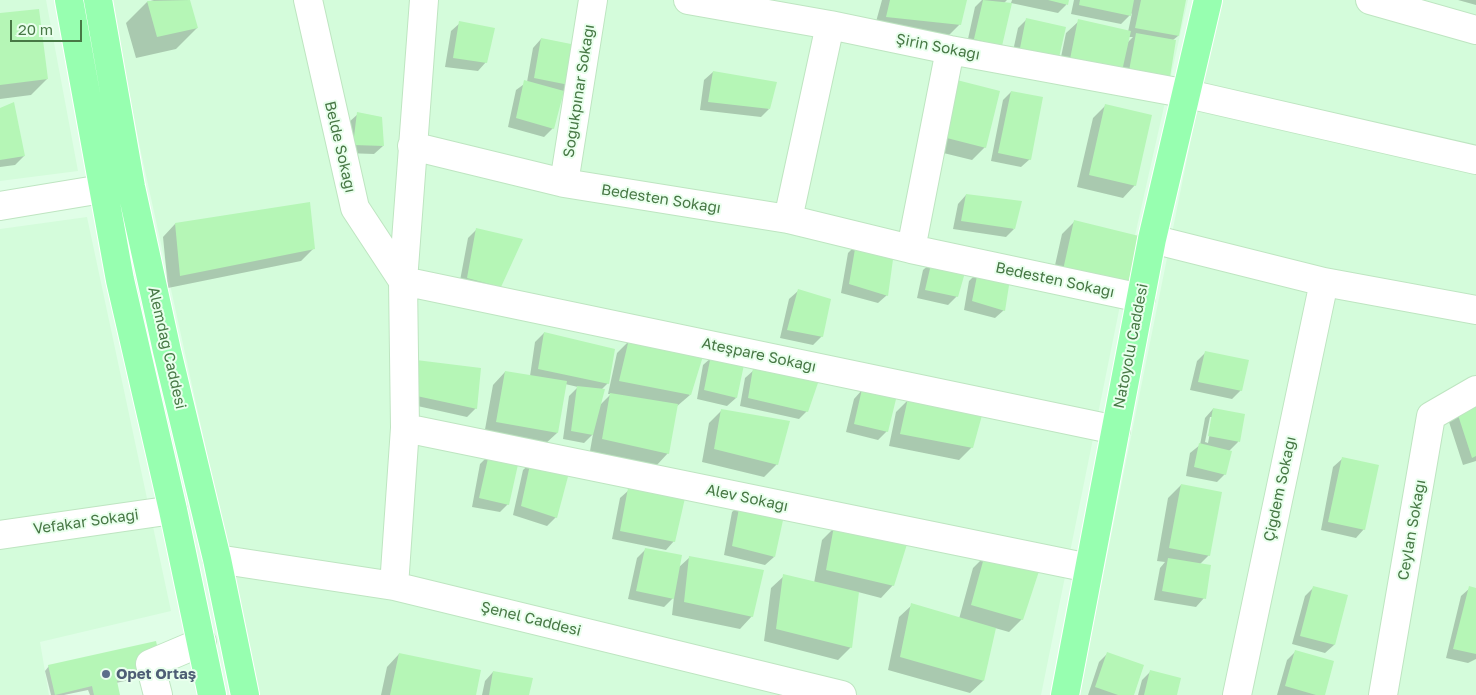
<!DOCTYPE html>
<html>
<head>
<meta charset="utf-8">
<style>
	body { margin:0 }
	#map { position:relative; width:1476px; height:695px; overflow:hidden; background:#e0fee7; font-family:"Golos Text",sans-serif }
	canvas { display:block }
	.scale { position:absolute; left:10px; top:20px; width:72px; height:22px; box-sizing:border-box; border:2px solid #477845; border-top:0; padding-left:6px; font-size:15px; line-height:18px; white-space:nowrap; color:#477845; -webkit-text-stroke:4px #e9ffed; paint-order:stroke }
</style>
</head>
<body>
<div id="map">
<canvas width="1476" height="695"></canvas>
<div class="scale">20 m</div>
</div>
<script>
const context = document.querySelector('canvas').getContext('2d');
context.lineJoin = 'round';
function fillPath(path, color) {
  context.fillStyle = color;
  context.fill(path, 'evenodd');
}
function trace(path, color, width, dash) {
  context.strokeStyle = color;
  context.lineWidth = width;
  context.lineCap = dash ? 'butt' : 'round';
  context.setLineDash(dash || []);
  context.stroke(path);
}
function label(font, color, halo, rows, align = 'center') {
  context.font = font + ' "Golos Text",sans-serif';
  context.lineWidth = 4;
  context.setLineDash([]);
  context.textBaseline = 'middle';
  context.strokeStyle = halo;
  context.fillStyle = color;
  for (const [text, x, y, turn = 0] of rows) {
    context.save();
    context.translate(x, y);
    context.rotate((+turn || 0) * Math.PI / 180);
    context.textAlign = isNaN(turn) ? turn : align;
    if (halo) context.strokeText(text, 0, 0);
    context.fillText(text, 0, 0);
    context.restore();
  }
}
const residential = new Path2D(`
	M0 0H46L78 171 0 181Z
	M111 0H1188L1127 271 1041 695H260L140 148Z
	M1219 0H1476V695H1079Z
	M87 217 171 611 40 642 49 695H0V229Z`);
const shadow = new Path2D(`
	M154 0H188L197 28 176 49 136 58 126 23 147 2Z
	M882 0H966L960 24 947 37 874 29Z
	M982 0H1007L1004 3 1001 45 966 48 975 7Z
	M1012 0H1067L1066 5 1058 13 1011 3Z
	M1074 0H1184L1178 36 1173 40 1168 82 1056 81 1066 33 1079 21 1128 32 1132 13 1121 24 1071 14ZM1128 37H1133L1127 43Z
	M1459 0H1476V5L1458 0Z
	M0 14 47 79 31 95 0 99Z
	M1026 20 1052 62 1013 51 1018 28Z
	M460 23 486 62 478 71 445 67 451 31Z
	M541 39 580 47 564 94H562L553 128 544 137 508 127 516 90 527 82 533 48Z
	M713 72 769 109 761 117 700 110 704 80Z
	M999 92 985 147 972 160 923 148Z
	M1011 92 1030 159 1021 167 991 161 1003 100Z
	M1106 105 1135 185 1123 198 1077 187 1093 118Z
	M0 110 24 156 15 165 0 167Z
	M358 114 383 146 374 154 345 153 349 122Z
	M966 195 1014 229 1006 237 953 229 958 204Z
	M1074 222 1138 237 1051 283 1062 234Z
	M175 224 314 248 301 261 168 288 163 237Z
	M476 230 500 286 491 295 459 286 468 238Z
	M856 245 887 295 878 303 841 293 848 253Z
	M932 262 957 296 948 305 917 298 923 270Z
	M978 272 1004 310 995 318 964 310 969 281Z
	M798 291 822 336 813 345 780 338 789 299Z
	M544 333 609 382 601 390 599 406 611 394H608L617 353 630 340 690 395 676 407 668 453 656 466 590 451 593 434 584 443 563 439 569 396 578 387 565 384 557 433 544 445 484 435 493 385 505 372 530 376 535 342Z
	M1206 352 1241 390 1232 399 1190 390 1197 361Z
	M712 357 736 398 727 406 697 399 703 365Z
	M407 370 476 408 467 417 404 403Z
	M754 370 807 411 799 419 740 406 745 378Z
	M862 390 887 431 878 440 846 432 854 399Z
	M909 399 972 447 959 460 889 446 896 412Z
	M1476 407V461L1463 465 1449 422 1457 413Z
	M1213 409 1243 415 1238 442 1229 451 1225 474 1217 482 1186 476 1190 453 1200 445 1205 418ZM1210 417H1213L1208 443 1205 442Z
	M722 410 777 464 764 477 702 462 709 423Z
	M489 455 508 504 500 512 472 507 480 464Z
	M1342 459 1364 529 1356 538 1321 530 1333 467Z
	M532 462 556 517 547 526 513 515 523 470Z
	M1181 485 1209 555 1200 564 1204 598 1196 607 1154 600 1160 568 1165 562 1157 561 1168 498Z
	M629 490 674 541 666 550 612 539 620 498Z
	M741 504 774 557 765 565 724 555 732 512Z
	M834 528 893 585 881 598 858 592 851 647 838 660 764 641 771 588 784 576 814 583 822 540Z
	M645 550 678 568 690 557 752 616 740 629 672 615 674 597 664 607 628 599 637 558Z
	M986 555 1022 619 1009 632 995 628 983 681 970 693 888 670 899 617 912 605 959 619 973 568Z
	M1314 587 1347 596 1334 645 1325 653 1292 644 1305 596Z
	M1470 588 1476 589V659L1468 663 1446 658 1461 596Z
	M1296 651 1323 695H1277L1287 660Z
	M399 654 475 695H381L387 667Z
	M1107 654 1133 695H1088L1099 662Z
	M49 666 157 674 116 683 119 695H90L88 690 64 695H51L45 671Z
	M1151 671 1175 695H1138L1142 680Z
	M493 672 528 695H482L485 681Z`);
const building = new Path2D(`
	M190 0 198 28 157 37 147 1Z
	M890 0H967L961 25 886 17Z
	M983 0 1012 3 1002 46 974 39Z
	M1048 0H1069L1068 5Z
	M1080 0H1134L1131 16 1079 5Z
	M1141 0H1186L1179 36 1135 28Z
	M39 9 48 79 0 85V13Z
	M1026 18 1066 27 1058 62 1019 53Z
	M1078 19 1131 31 1120 80 1068 69Z
	M459 21 495 28 487 63 453 58Z
	M1136 33 1176 40 1169 83 1128 76Z
	M541 38 581 46 574 86 534 78Z
	M713 71 777 82 770 109 708 102Z
	M949 78 1000 91 986 148 935 135Z
	M524 80 564 91 554 129 516 118Z
	M1011 91 1043 97 1031 160 998 153Z
	M14 102 25 156 0 160V108Z
	M1105 104 1152 115 1136 186 1089 175Z
	M357 112 382 117 384 146 353 145Z
	M966 194 1022 201 1015 229 961 221Z
	M310 202 315 249 180 276 175 223Z
	M1074 220 1139 236 1128 285 1063 270Z
	M476 228 523 239 501 287 467 278Z
	M856 243 894 252 888 296 849 284Z
	M932 260 966 269 958 297 925 290Z
	M978 271 1010 279 1005 311 972 301Z
	M798 289 831 299 823 337 787 330Z
	M544 332 615 349 609 384 538 369Z
	M629 339 704 353 691 395 619 381Z
	M1205 351 1249 360 1242 391 1198 382Z
	M711 355 745 360 737 398 704 390Z
	M416 360 481 368 477 409 412 395Z
	M753 368 819 380 808 412 748 398Z
	M505 371 567 381 558 433 496 422Z
	M577 386 605 389 593 435 571 431Z
	M862 389 897 395 888 432 854 424Z
	M610 393 678 404 669 454 602 439Z
	M908 398 984 408 973 448 900 434Z
	M1476 406V456L1472 458 1457 412Z
	M1213 408 1245 414 1240 442 1208 436Z
	M721 409 790 421 778 465 714 449Z
	M1199 443 1232 451 1226 475 1194 467Z
	M489 454 519 460 509 505 479 498Z
	M1342 457 1379 465 1365 530 1328 522Z
	M531 460 570 469 557 518 521 506Z
	M1181 484 1222 492 1210 556 1169 548Z
	M628 488 685 498 675 542 620 531Z
	M740 503 785 511 775 557 732 546Z
	M834 526 908 541 894 586 826 570Z
	M645 548 682 555 674 599 636 591Z
	M985 554 1041 565 1023 620 971 605Z
	M689 556 764 570 753 617 684 602Z
	M1168 558 1211 565 1206 599 1162 591Z
	M783 574 859 592 852 648 776 629Z
	M1313 586 1348 595 1335 645 1300 636Z
	M1469 586 1476 588V654L1453 649Z
	M911 603 996 628 984 681 900 657Z
	M156 641 163 671 117 681 120 695H94L92 686 55 695 48 665Z
	M1295 650 1334 661 1325 695H1316L1285 686Z
	M1107 652 1144 665 1134 695H1118L1095 687Z
	M399 653 481 670 476 695H390Z
	M1150 670 1181 678 1177 695H1144Z
	M493 671 533 678 529 695H489Z`);
const minor = new Path2D(`
	M308 0 355 208 403 281 1116 430
	M688 0 830 25 950 50 1188 94 1476 160
	M1370 0 1476 30
	M412 146 564 183 788 219 911 249 1141 298
	M564 183 593 0
	M0 206 102 189
	M788 219 830 25
	M1152 239 1324 282 1476 310
	M911 249 950 50
	M405 428 1089 568
	M0 535 173 510
	M217 559 394 586 842 695
	M394 586 405 428 403 281 424 0
	M158 695 150 664 202 642
	M1237 695 1324 282
	M1383 695 1431 416 1476 390`);
const major = new Path2D(`
	M69 0 120 280 173 510 212 695
	M98 0 131 187 167 351 217 559 245 695
	M1065 695 1152 239 1208 0`);
const markers = [
	[106,674,5,"#5c6f8a"]
];
const streetNames = [
	["Şirin Sokağı",938,47,11],
	["Soğukpınar Sokağı",579,91,-81],
	["Belde Sokağı",340,147,77],
	["Bedesten Sokağı",661,199,9],
	["Bedesten Sokağı",1055,280,12],
	["Natoyolu Caddesi",1131,346,-79],
	["Alemdağ Caddesi",167,348,77],
	["Ateşpare Sokağı",759,355,12],
	["Çiğdem Sokağı",1280,489,-78],
	["Alev Sokağı",747,498,12],
	["Vefakar Sokaği",86,522,-8],
	["Ceylan Sokağı",1412,530,-80],
	["Şenel Caddesi",531,619,14]
];
const serviceNames = [
	["Opet Ortaş",116,674]
];
fillPath(residential, '#d4fcdb');
fillPath(shadow, '#0003');
fillPath(building, '#b5f6b6');
trace(minor, '#bee5c1', 30);
trace(major, '#fff', 30);
trace(minor, '#fff', 28);
trace(major, '#97ffb0', 28);
for (const [x, y, r, color] of markers) {
  const dot = new Path2D();
  dot.arc(x, y, r, 0, 2 * Math.PI);
  context.fillStyle = color;
  context.fill(dot);
  trace(dot, '#e9ffed', 2);
}
label('15px', '#477845', '#e9ffed', streetNames);
label('bold 15px', '#4e5e75', '#e9ffed', serviceNames, 'left');
</script>
</body>
</html>
